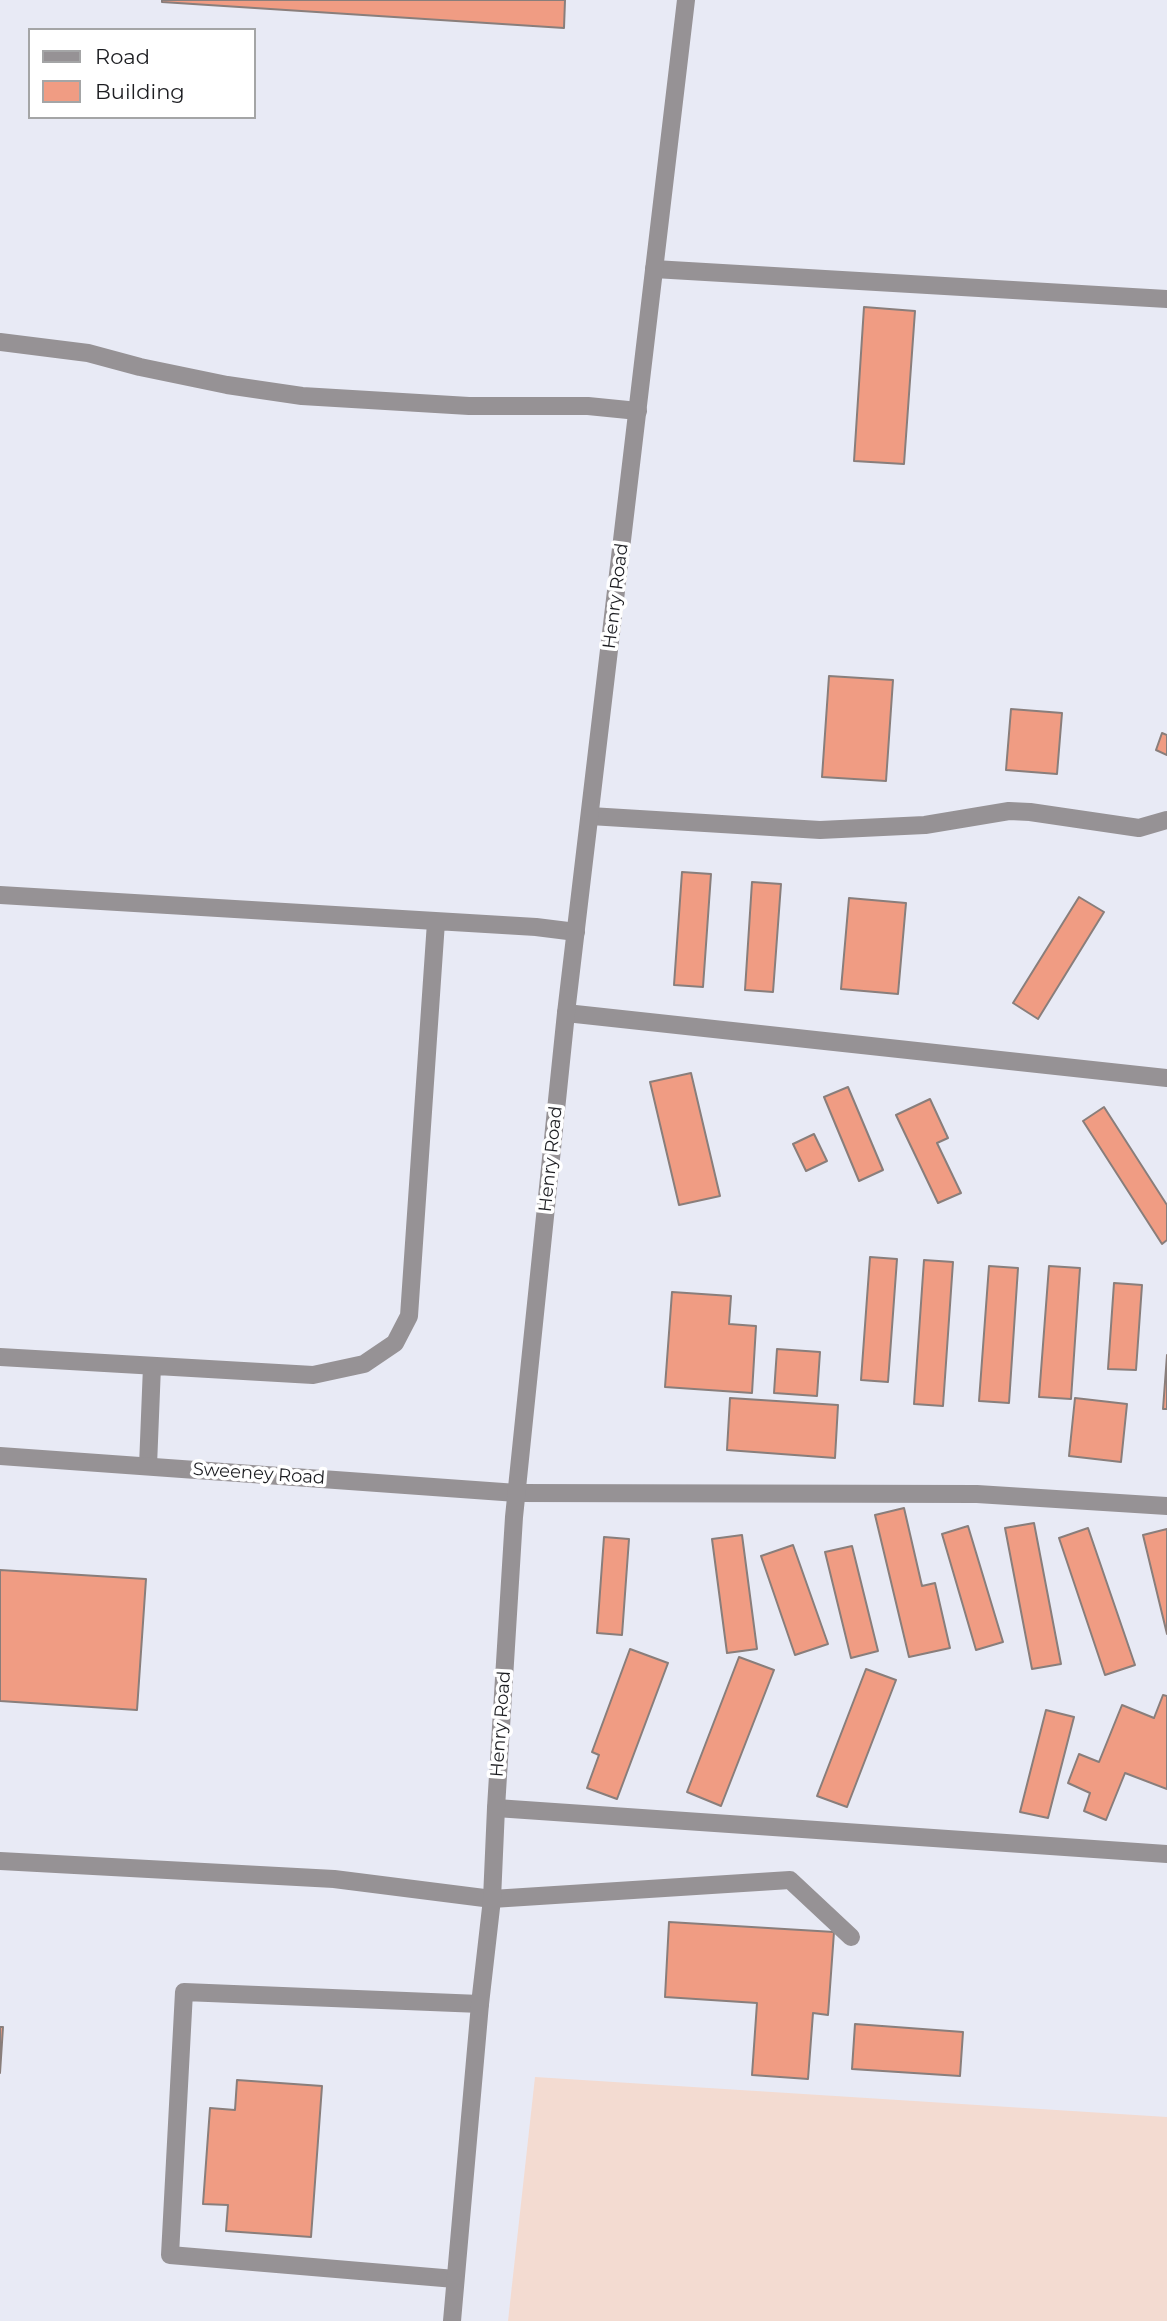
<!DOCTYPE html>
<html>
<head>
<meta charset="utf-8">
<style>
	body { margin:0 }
	#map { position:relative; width:1167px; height:2321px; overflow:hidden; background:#e8eaf5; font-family:Montserrat,sans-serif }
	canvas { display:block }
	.legend { position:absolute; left:28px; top:28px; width:228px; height:91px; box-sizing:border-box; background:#fff; border:2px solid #a4a5a6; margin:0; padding:9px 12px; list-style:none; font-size:21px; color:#1c1d21 }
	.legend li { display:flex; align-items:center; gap:14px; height:35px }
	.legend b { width:35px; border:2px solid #a4a5a6 }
</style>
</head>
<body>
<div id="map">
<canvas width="1167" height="2321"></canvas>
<ul class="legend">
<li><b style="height:9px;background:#969295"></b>Road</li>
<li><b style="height:19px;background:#f09c83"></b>Building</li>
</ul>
</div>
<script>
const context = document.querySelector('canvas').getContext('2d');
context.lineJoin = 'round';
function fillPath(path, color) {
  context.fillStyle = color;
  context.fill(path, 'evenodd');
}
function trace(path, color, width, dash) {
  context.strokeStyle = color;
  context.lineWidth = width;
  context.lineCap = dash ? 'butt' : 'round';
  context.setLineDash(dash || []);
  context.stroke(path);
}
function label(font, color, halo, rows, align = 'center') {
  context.font = font + ' Montserrat,sans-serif';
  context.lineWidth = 7;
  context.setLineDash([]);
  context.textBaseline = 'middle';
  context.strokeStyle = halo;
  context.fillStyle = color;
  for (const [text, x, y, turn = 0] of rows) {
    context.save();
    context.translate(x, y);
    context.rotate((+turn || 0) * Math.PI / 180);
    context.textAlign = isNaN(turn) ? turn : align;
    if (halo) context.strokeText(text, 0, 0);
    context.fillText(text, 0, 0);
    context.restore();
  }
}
const education = new Path2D(`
	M535 2077 1167 2117V2321H508Z`);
const building = new Path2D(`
	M162 0H565L564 28 162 2Z
	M864 307 915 311 904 464 854 461Z
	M829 676 893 680 886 781 822 777Z
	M1011 709 1062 713 1057 774 1006 770Z
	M1162 733 1167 735V755L1156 750Z
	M682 872 711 874 703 987 674 985Z
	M752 882 781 884 773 992 745 990Z
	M1079 897 1104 912 1038 1019 1013 1003Z
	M849 898 906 903 898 994 841 989Z
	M691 1073 720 1196 679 1205 650 1082Z
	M848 1087 883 1170 859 1181 824 1097Z
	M930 1099 948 1138 937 1143 961 1193 938 1203 896 1115Z
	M1104 1107 1167 1205V1240L1162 1244 1083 1121Z
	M814 1134 827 1161 806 1171 793 1144Z
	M870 1257 897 1259 888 1382 861 1380Z
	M924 1260 953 1262 943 1406 914 1404Z
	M989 1266 1018 1268 1009 1403 979 1401Z
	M1049 1266 1080 1268 1071 1399 1039 1397Z
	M1114 1283 1142 1285 1136 1370 1108 1369Z
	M672 1292 731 1296 729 1324 756 1326 752 1393 665 1387Z
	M777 1349 820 1352 817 1396 774 1393Z
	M1167 1355V1409H1163Z
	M730 1398 838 1405 835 1458 727 1450Z
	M1075 1398 1127 1404 1121 1462 1069 1456Z
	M904 1508 922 1586 935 1583 950 1648 909 1657 875 1515Z
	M1034 1523 1061 1664 1032 1669 1005 1528Z
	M968 1526 1003 1642 976 1650 942 1534Z
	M1088 1528 1135 1665 1105 1675 1059 1538Z
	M1167 1529V1634L1143 1535Z
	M742 1535 757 1649 727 1653 712 1539Z
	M604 1537 629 1539 622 1635 597 1633Z
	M793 1545 828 1644 795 1655 761 1556Z
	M852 1546 878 1651 851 1658 825 1552Z
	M0 1570 146 1579 137 1710 0 1701Z
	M630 1649 668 1663 617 1799 587 1788 599 1755 592 1752Z
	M739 1657 774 1670 721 1806 687 1792Z
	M866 1669 896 1680 847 1807 817 1796Z
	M1163 1695 1167 1696V1789L1125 1773 1106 1820 1084 1811 1090 1793 1068 1783 1079 1754 1099 1762 1122 1705 1154 1718Z
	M1046 1710 1074 1717 1048 1818 1020 1812Z
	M669 1922 834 1932 828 2015 813 2013 808 2079 752 2075 757 2003 665 1997Z
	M855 2024 963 2032 960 2076 852 2069Z
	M0 2027H3L0 2073Z
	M237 2080 322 2086 311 2237 226 2231 228 2205 203 2204 210 2108 235 2110Z`);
const service = new Path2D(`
	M654 269 1167 299
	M0 342 88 353 140 367 227 385 302 396 469 406H588L638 411
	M590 816 820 830 925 825 1009 811 1030 812 1139 828 1167 820
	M0 895 536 927 576 932
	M566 1013 1167 1078
	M0 1357 313 1375 364 1364 395 1343 409 1316 436 922
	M148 1466 152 1366
	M517 1493 977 1494 1167 1506
	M496 1808 1167 1854
	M0 1861 334 1879 492 1899 790 1880 851 1937
	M455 2279 170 2255 184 1992 480 2004`);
const minor = new Path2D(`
	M0 1456 517 1493`);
const tertiary = new Path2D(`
	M452 2321 480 2004 492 1899 496 1808 514 1517 566 1013 686 0`);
const streetNames = [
	["Henry Road",616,596,-83],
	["Henry Road",551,1159,-84],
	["Sweeney Road",259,1474,4],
	["Henry Road",501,1724,-86]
];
fillPath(education, '#f3dbd1');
fillPath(building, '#f09c83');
trace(building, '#897e7b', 2);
trace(service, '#969295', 18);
trace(minor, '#969295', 18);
trace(tertiary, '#969295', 18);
label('18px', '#1c1d21', '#fff', streetNames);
</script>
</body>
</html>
